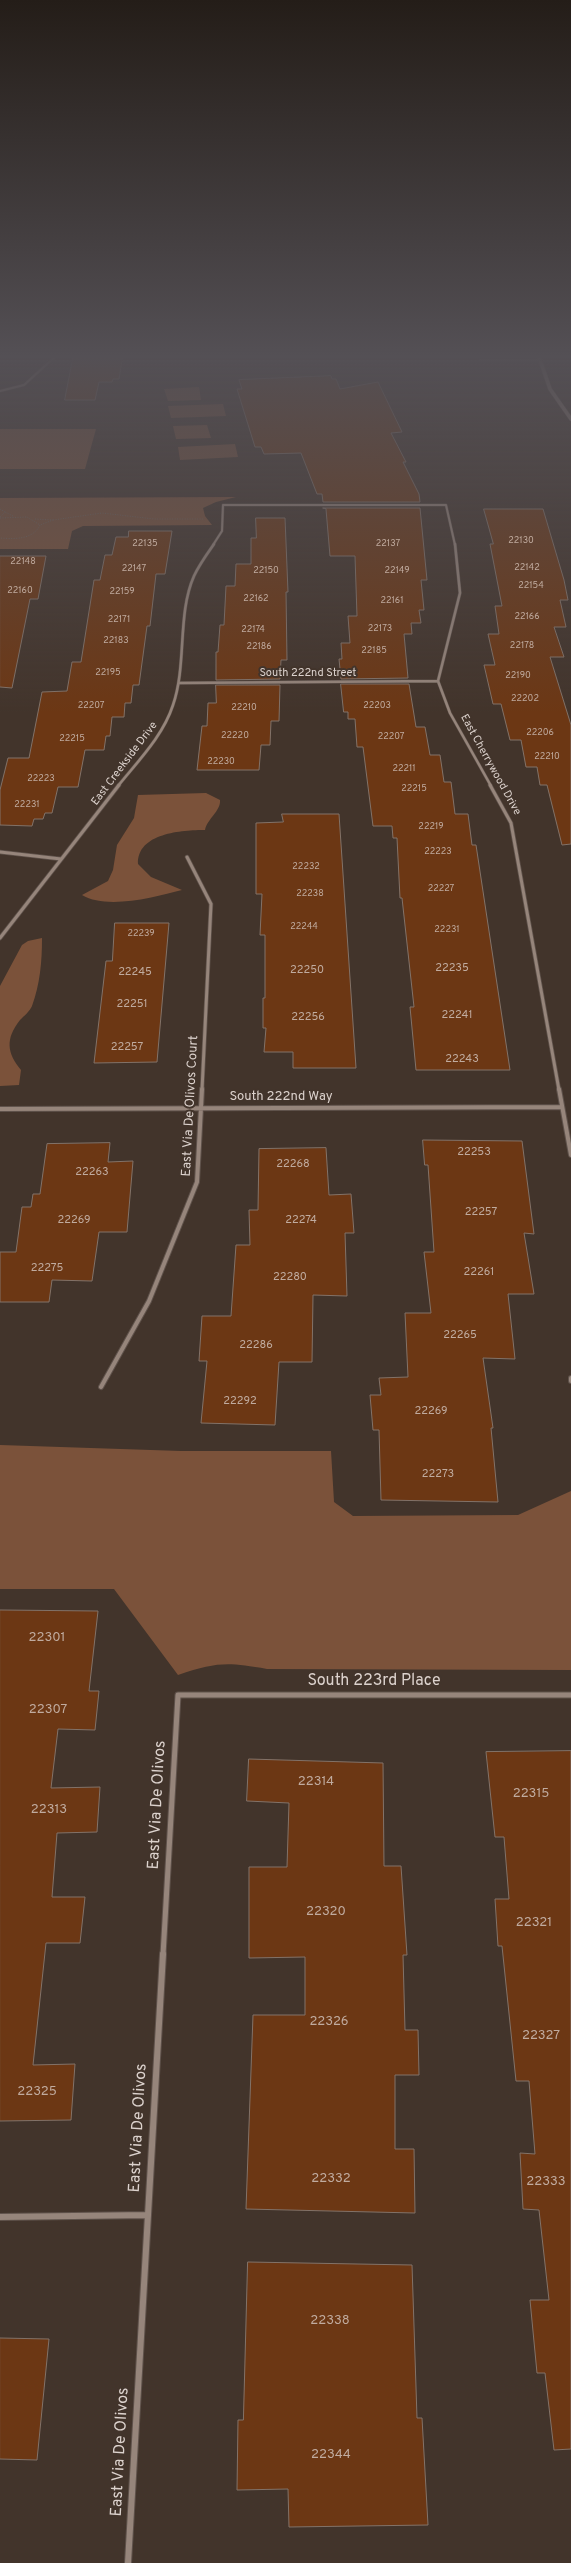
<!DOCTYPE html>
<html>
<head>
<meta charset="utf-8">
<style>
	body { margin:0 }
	canvas { display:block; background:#42342b }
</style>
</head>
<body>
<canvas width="571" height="2563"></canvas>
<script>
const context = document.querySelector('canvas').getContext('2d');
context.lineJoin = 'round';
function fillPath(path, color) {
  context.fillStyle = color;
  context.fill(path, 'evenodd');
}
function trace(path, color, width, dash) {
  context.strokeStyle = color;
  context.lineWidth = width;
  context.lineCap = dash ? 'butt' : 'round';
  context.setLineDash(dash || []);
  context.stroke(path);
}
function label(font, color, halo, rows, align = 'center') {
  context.font = font + ' Overpass,sans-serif';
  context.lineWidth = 4;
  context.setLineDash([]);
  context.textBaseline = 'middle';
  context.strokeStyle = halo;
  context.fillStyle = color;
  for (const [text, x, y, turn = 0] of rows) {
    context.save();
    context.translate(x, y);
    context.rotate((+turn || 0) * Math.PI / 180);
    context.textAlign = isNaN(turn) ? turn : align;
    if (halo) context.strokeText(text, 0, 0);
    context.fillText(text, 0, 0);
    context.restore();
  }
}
const green = new Path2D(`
	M199 387 201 400 168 401 164 389Z
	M223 404 226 416 171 418 168 406Z
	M207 425 211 438 176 439 173 426Z
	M0 429H96L85 469H0Z
	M235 444 238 457 180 460 178 447Z
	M236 497 216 502 203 508 205 516 212 525 83 526 72 531 68 549H0V498Z
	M206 793 220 800C221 811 207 819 205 830 182 830 137 833 138 864L151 877 182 890C155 897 107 910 82 895L108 881 113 870 117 845 134 818 138 795Z
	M42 938C42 962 40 984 32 1006 30 1011 24 1016 20 1020 5 1039 7 1053 21 1070L19 1085 0 1086V986L22 945 28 941Z
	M0 1445 181 1451H331L334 1502 353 1516 518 1515 571 1491V1670L267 1669C227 1662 217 1662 178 1675L114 1589H0Z`);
const building = new Path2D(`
	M74 354H123L119 379H113L112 382H99L95 400H65Z
	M331 376 332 379H336L340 389 378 382 402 432 391 433 406 462H403L419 494 420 502H323L322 494H317L301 453 264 454 261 447H255L237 389H242L239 380Z
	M323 508H420L427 580H421L424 610H419L421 623H411L412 634H404L408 678 341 679 339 659H342L341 643H350L348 616H357L355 556H330L326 509Z
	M484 509H543L564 580 568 600H560L566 627H554L564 657H550L571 725V844L562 845 547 785H540L537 767H526L521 740H510L501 704H493L484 665H495L488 634H499L495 606H502L490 544H493Z
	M256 518H285L288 592H286L287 660H281L280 679 216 680V652H218L220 625H224L226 586H235L236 564H251V538H256Z
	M129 531H172L165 574H156L150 626H147L139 685H133L131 703H125L124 717H112L110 736H106L104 750H85L78 787H58L52 813H45L43 819H34L32 826 0 825V790L8 758H29L42 692 67 691 72 662H81L94 580H100L105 555H112L116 537H128Z
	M0 556H46L38 599H30L12 688 0 687Z
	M341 684H409L416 727H425L430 755H440L444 782H451L455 814H468L472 845H476L510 1070H416L410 1007H414L402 898H400L397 838H393L392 826H373L363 747H357L355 719H348V712H344Z
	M216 685H280L279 721H271L270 745H261L259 770H197L202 726H207L208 703H216Z
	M282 814H339L356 1068H293V1052H264L266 1028H263V998H265V935H260L262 894H256V823L283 822Z
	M115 923H169L157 1062 94 1063 106 961H112Z
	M423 1140 522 1141 534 1234 524 1233 534 1294H508L515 1359 483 1358 493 1428H491L498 1502 381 1500 379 1430H373L370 1395H381L379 1378 408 1377 405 1313H431L424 1252H434L428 1165H425Z
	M110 1143 108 1162 133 1161 127 1232H99L92 1281 52 1280 49 1302H0V1252H16L22 1207H31L33 1194H40L47 1144Z
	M326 1148 329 1195 351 1194 354 1233H345L347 1296 313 1295 312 1362H279L275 1425 201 1423 207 1361H199L202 1316H231L236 1245H250L249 1210H258L259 1149Z
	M0 1610 98 1611 89 1691H99L95 1730 58 1729 51 1788 100 1787 97 1832 57 1833 52 1897H85L80 1943H46L33 2065 75 2064 71 2120 0 2121Z
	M571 1751V2449L554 2450 545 2373H537L530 2300H549L539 2210 523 2209 520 2153 535 2154 529 2081H516L502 1946H498L495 1899H509L504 1837H495L486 1752Z
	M249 1759 383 1763 384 1866H401L407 1955H403L405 2030H418L419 2075H395V2149H414L415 2213 246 2209 253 2015H305V1957L249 1958V1867H287L289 1803 247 1801Z
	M248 2262 412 2265 417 2418H422L428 2525 289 2527 288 2489 237 2490 238 2420H243Z
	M0 2338 49 2339 37 2460 0 2459Z`);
const path = new Path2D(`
	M0 509 5 512
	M0 517 5 512 13 516
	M0 518 27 517 40 525C33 540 14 539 0 538
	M35 519 53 520 40 525
	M53 520 102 513 154 519H204`);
const service = new Path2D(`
	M480 360H540`);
const minorFar5 = new Path2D(`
	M0 391 24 385 58 354
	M213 545 222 531 223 505H446L455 545`);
const minorFar4 = new Path2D(`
	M455 544 460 593 438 681 450 713 491 786
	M179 683 438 681
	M118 786C138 761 163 736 173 705 187 665 177 614 194 576 199 565 207 554 214 544`);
const minorFar3 = new Path2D(`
	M490 785 511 823 559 1090
	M0 852 61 859
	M187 857 211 904 202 1090
	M0 938 119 785`);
const minorFar2 = new Path2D(`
	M559 1089 571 1155
	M0 1109 562 1107
	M571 1378V1381
	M101 1387 149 1301 197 1182 202 1089`);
const minorFar1 = new Path2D(`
	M163 1955 178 1695H571`);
const minor = new Path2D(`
	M0 2217 147 2215
	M128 2563 163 1954`);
const tertiary = new Path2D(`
	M538 354 550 389 571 419`);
const farNumbernames = [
	["22130",521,541],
	["22135",145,544],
	["22137",388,544],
	["22148",23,562],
	["22142",527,568],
	["22147",134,569],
	["22150",266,571],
	["22149",397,571],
	["22154",531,586],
	["22160",20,591],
	["22159",122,592],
	["22162",256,599],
	["22161",392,601],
	["22166",527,617],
	["22171",119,620],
	["22173",380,629],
	["22174",253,630],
	["22183",116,641],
	["22178",522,646],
	["22186",259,647],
	["22185",374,651],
	["22195",108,673],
	["22190",518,676],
	["22202",525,699],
	["22207",91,706],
	["22203",377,706],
	["22210",244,708],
	["22206",540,733],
	["22220",235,736],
	["22207",391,737],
	["22215",72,739],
	["22210",547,757],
	["22230",221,762],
	["22211",404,769],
	["22223",41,779],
	["22215",414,789],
	["22231",27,805],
	["22219",431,827],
	["22223",438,852],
	["22232",306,867],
	["22227",441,889],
	["22238",310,894],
	["22244",304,927],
	["22231",447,930],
	["22239",141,934]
];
const farStreetnames = [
	["South 222nd Street",308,674],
	["East Creekside Drive",125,764,-53],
	["East Cherrywood Drive",490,765,61]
];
const numberNames = [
	["22235",452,969],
	["22250",307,971],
	["22245",135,973],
	["22251",132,1005],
	["22241",457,1016],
	["22256",308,1018],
	["22257",127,1048],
	["22243",462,1060],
	["22253",474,1153],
	["22268",293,1165],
	["22263",92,1173],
	["22257",481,1213],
	["22269",74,1221],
	["22274",301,1221],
	["22275",47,1269],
	["22261",479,1273],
	["22280",290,1278],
	["22265",460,1336],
	["22286",256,1346],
	["22292",240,1402],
	["22269",431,1412],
	["22273",438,1475]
];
const streetNames = [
	["South 222nd Way",281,1097],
	["East Via De Olivos Court",191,1106,-87]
];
const nearNumbernames = [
	["22301",47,1638],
	["22307",48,1710],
	["22314",316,1782],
	["22315",531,1794],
	["22313",49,1810],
	["22320",326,1912],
	["22321",534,1923],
	["22326",329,2022],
	["22327",541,2036],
	["22325",37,2092],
	["22332",331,2179],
	["22333",546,2182],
	["22338",330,2321],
	["22344",331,2455]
];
const nearStreetnames = [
	["South 223rd Place",374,1682],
	["East Via De Olivos",158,1805,-87],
	["East Via De Olivos",139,2128,-87],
	["East Via De Olivos",121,2452,-87]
];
fillPath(green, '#7b523a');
fillPath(building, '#6c3714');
trace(building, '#827268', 1);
trace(service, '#5f524b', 2.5);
trace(minorFar5, '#5f524b', 3);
trace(minorFar4, '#5f524b', 3.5);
trace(minorFar3, '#5f524b', 4.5);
trace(minorFar2, '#5f524b', 6);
trace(minorFar1, '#5f524b', 7);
trace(minor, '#5f524b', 8);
trace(tertiary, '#5f524b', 4.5);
trace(path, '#72655d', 1, [1, 1.5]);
trace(service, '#96857b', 1.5);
trace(minorFar5, '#96857b', 2);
trace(minorFar4, '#96857b', 2.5);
trace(minorFar3, '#96857b', 3);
trace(minorFar2, '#96857b', 4);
trace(minorFar1, '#96857b', 5);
trace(minor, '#96857b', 6);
trace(tertiary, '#96857b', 3.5);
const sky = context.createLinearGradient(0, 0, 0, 713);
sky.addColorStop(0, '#241d18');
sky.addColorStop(0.5, '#545055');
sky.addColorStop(1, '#54505500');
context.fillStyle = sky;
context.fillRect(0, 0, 571, 713);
label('9px', '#c0ab9f', null, farNumbernames);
label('11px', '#dcd2cd', '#42342b', farStreetnames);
label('11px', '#c0ab9f', null, numberNames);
label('13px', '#dcd2cd', '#42342b', streetNames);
label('13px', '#c0ab9f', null, nearNumbernames);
label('16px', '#dcd2cd', '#42342b', nearStreetnames);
</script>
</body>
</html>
